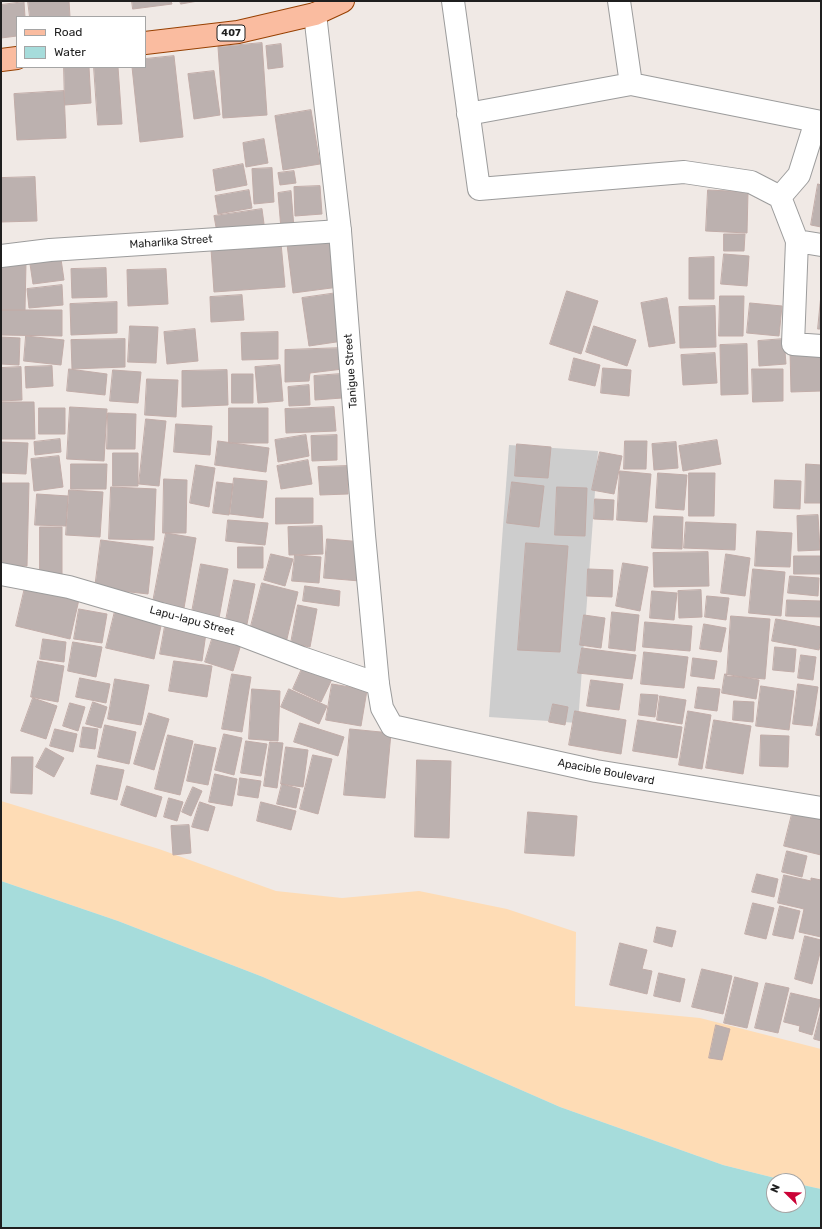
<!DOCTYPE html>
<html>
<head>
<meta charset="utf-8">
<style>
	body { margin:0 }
	#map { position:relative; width:822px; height:1229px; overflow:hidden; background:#f0e9e5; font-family:Rubik,sans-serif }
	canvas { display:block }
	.frame { position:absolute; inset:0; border:2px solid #1f1f1f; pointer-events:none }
	.legend { position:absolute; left:16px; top:16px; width:130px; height:52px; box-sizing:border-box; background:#fff; border:1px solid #a5a5a5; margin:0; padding:5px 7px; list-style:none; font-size:12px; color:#1f1f1f }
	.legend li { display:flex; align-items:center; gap:8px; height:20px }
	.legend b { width:20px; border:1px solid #a5a5a5 }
	.north { position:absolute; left:766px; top:1173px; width:40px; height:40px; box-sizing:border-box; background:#fff; border:1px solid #a5a5a5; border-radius:50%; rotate:293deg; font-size:11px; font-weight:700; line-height:16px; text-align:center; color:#1f1f1f }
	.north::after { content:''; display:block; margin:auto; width:14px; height:18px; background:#cb0337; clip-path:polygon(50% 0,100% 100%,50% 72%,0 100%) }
</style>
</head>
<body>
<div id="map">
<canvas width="822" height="1229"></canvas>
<div class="frame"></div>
<ul class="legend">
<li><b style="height:5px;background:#fabca0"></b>Road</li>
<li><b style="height:11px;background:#a6dcdb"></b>Water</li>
</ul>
<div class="north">N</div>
</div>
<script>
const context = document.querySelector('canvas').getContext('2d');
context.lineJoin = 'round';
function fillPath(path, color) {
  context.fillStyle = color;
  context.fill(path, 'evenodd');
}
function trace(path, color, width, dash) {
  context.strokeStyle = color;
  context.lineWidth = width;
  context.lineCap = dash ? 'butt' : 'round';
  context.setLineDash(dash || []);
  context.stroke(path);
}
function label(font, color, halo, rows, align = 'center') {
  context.font = font + ' Rubik,sans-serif';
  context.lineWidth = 4;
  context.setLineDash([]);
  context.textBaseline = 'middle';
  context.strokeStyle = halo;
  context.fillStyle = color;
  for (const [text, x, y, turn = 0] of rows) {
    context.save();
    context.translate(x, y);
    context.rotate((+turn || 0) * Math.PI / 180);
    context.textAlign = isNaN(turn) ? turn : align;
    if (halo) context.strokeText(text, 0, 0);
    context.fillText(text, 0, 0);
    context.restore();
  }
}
const religious = new Path2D(`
	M509 445 598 451 578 723 489 717Z`);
const sand = new Path2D(`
	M1 801 159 849 276 891 342 898 419 891 507 909 576 932 575 1006 700 1018 821 1049V1189L798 1184V1181H787L723 1165 560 1107 263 977 118 921 1 881Z`);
const water = new Path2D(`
	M1 881 118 921 263 977 560 1107 723 1165 787 1181H774V1205H798V1184L821 1189V1228H1Z`);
const building = new Path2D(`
	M28 1H69L70 17H30Z
	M132 1H171L172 4 133 9Z
	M180 1H198L181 4Z
	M24 2 25 17H17V36L1 38V5Z
	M262 43 267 115 223 118 218 47Z
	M281 44 283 67 268 69 266 46Z
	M174 56 183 137 140 142 132 67H145V59Z
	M64 67H89L91 103 65 105Z
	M94 67H118L122 124 98 125Z
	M214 71 220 115 194 119 188 74Z
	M64 91 66 138 17 140 14 94Z
	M311 110 320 164 283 170 275 116Z
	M264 139 268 163 246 167 243 143Z
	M243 164 247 185 216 191 213 170Z
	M272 168 274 202 254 204 252 169Z
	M294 171 296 183 280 185 278 173Z
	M35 177 37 221 1 222V178Z
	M818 184 821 185V227L811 225Z
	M320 186 322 214 295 216 294 187Z
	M249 190 252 208 218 214 215 196Z
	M708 190 748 192 747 233 706 231Z
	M291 191 294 228 281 229 278 193Z
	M262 209 265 231 218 238 214 216Z
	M724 234H745L744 251H724Z
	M332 238 339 287 293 293 287 244Z
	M281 243 285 287 214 292 211 249Z
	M724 254 749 256 747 286 721 284Z
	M714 257V299H689V258Z
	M61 259 64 280 33 284 30 264Z
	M1 262 26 263 25 310H1Z
	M106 268 107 297 72 298 71 269Z
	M166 269 168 304 128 306 127 270Z
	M62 285 63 305 29 308 27 289Z
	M567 291 598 301 581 354 550 344Z
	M337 293 343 341 309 346 302 298Z
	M242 295 244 320 211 322 210 297Z
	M821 295V329H818Z
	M720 296H744L743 336H719Z
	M667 298 675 343 649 347 641 303Z
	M117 302V333L71 335 70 304Z
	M750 303 782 306 779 336 747 333Z
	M715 306 716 347 680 348 679 307Z
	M1 310H62V336L1 335Z
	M130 326 158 327 156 363 128 362Z
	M594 326 636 340 627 366 586 352Z
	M195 329 198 361 167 364 164 332Z
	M278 332V359L242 360 241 333Z
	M26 336 64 340 61 365 24 361Z
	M1 337 20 338 19 365 1 364Z
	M125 339V367L72 369 71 340Z
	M784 339 786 364 759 366 758 341Z
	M747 344 748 394 721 395 720 345Z
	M343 348V369L310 373 309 381 285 382V350Z
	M821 349V391L791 392 790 350Z
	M715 353 717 383 683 385 681 355Z
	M574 358 600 365 595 386 569 380Z
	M280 365 283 401 258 403 255 367Z
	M52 366 53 386 26 388 25 367Z
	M21 367 22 400 1 401V368Z
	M603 368 631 370 629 396 601 393Z
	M69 369 107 374 105 395 67 391Z
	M752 369H783V401L753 402Z
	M113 370 141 372 138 403 110 401Z
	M227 370 228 405 182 407V371Z
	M232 374H253V403H232Z
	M341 374 342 398 315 400 314 376Z
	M147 379 178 380 176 417 145 415Z
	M309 385 310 405 289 406 288 387Z
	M1 402H34L35 439H1Z
	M70 407 107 409 104 461 67 459Z
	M334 407 336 431 286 433 285 409Z
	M39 408H65V434H39Z
	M229 408H268V443H229Z
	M108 413 136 414 135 449H107Z
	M146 419 166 421 159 486 139 484Z
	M176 424 212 426 210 455 174 452Z
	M306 435 309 456 278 462 275 440Z
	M337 435V460L312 461 311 436Z
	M60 439 61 452 35 455 34 442Z
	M717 440 721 464 683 471 679 446Z
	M218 441 269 448 266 472 215 465Z
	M625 441H647L646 469H624Z
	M1 442 28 443 26 474 1 473Z
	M676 442 678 468 654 470 652 444Z
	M517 444 551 447 548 478 515 476Z
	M600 452 622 456 614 494 592 490Z
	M113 453H138V486H113Z
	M59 456 63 487 34 491 31 459Z
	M308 460 312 484 281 489 277 466Z
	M71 464H107L106 489H71Z
	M806 464 821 465V503H805Z
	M196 465 215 468 209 507 190 503Z
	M347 466 348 494 320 495 318 467Z
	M620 471 651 474 647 522 617 520Z
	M658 473 687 475 684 510 656 508Z
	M689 473H715L714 516H689Z
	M234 478 267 481 263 518 230 514Z
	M164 479 187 480 186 533H163Z
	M775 480 801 481 800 509 774 508Z
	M217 482 233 484 229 515 213 513Z
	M512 482 544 486 539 527 507 523Z
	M1 483H29L27 566H1Z
	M111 487 156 489 154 540 109 539Z
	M557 487 587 488 585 536 555 535Z
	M69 490 103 492 100 537 66 535Z
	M37 494 68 496 66 526 35 525Z
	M276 498H313V523L276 524Z
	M595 499 614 500 613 520 594 519Z
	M818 515 820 550 798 551 797 516Z
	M654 516 683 517 682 549 652 548Z
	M228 520 268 523 265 545 226 541Z
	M686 522 736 524 735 550 684 548Z
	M322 526 323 554 289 555 288 527Z
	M40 527H62V574H40Z
	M757 531 792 533 790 567 755 566Z
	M166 533 196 538 184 608 153 602Z
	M327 539 363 542 360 581 324 578Z
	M101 540 153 547 148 594 95 588Z
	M526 543 568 546 560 652 518 650Z
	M238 547H263V568H238Z
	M708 552 709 586 654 587 653 553Z
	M271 554 293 559 285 586 264 580Z
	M726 554 750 558 745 596 721 593Z
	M295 555 321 557 319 583 292 581Z
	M794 556H821V574H794Z
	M623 563 648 567 640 611 616 606Z
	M201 564 228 569 219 618 192 612Z
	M588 569 613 570 612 597 587 596Z
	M753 569 785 572 781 616 749 613Z
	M790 576 819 578 818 596 788 593Z
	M234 580 255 584 247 624 226 620Z
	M26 583 80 595 70 639 16 626Z
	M262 583 298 592 286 643 249 634Z
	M305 586 340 591 339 606 303 601Z
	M701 590 702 617 679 618 678 591Z
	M652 591 677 593 674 620 650 618Z
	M707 596 729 598 726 620 705 617Z
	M787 600 821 601V617L786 616Z
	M298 605 317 609 310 647 291 643Z
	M79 609 107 614 102 643 74 639Z
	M115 611 162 621 154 659 106 648Z
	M612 612 639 615 635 651 609 648Z
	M584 615 605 618 601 648 580 645Z
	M731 616 770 619 765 679 727 676Z
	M776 619 821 627V640L819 650 772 641Z
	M645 622 692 626 690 651 643 647Z
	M704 624 726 628 721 652 700 649Z
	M165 626 206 633 202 661 160 654Z
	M213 636 241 644 233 671 205 662Z
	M43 639 66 642 64 662 40 659Z
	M73 642 102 647 96 677 68 671Z
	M775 647 796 649 794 672 773 670Z
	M582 648 636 655 632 679 578 673Z
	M644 652 688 657 684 688 641 684Z
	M801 655 816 657 813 680 798 678Z
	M693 658 717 661 714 679 691 676Z
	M38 661 64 666 58 702 31 697Z
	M174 661 212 666 207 697 169 691Z
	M304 664 333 677 321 702 293 689Z
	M232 674 251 677 242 732 222 729Z
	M725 674 759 680 756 699 722 693Z
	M80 678 110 684 106 703 76 697Z
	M115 679 149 685 141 725 108 719Z
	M591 680 623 684 619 710 587 706Z
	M332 684 367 690 361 726 326 720Z
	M798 684 818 687 812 726 793 724Z
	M761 686 794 691 789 730 756 726Z
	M698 687 720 689 717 711 695 708Z
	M252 689 280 691 278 741 249 739Z
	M289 689 327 706 319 724 281 707Z
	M641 694 658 695 655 717 639 715Z
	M660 696 686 700 682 724 657 720Z
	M33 698 57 706 46 739 21 731Z
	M734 701 754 702 753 722 733 720Z
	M93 702 107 707 101 728 86 724Z
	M70 703 85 707 78 731 63 726Z
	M553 704 568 707 565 725 549 722Z
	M821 706V736L816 735Z
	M575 711 626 720 621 754 569 745Z
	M688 711 711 715 702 769 679 765Z
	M149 713 169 719 154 770 134 764Z
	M638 720 682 727 677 758 633 751Z
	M714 720 751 726 743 774 706 768Z
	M300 723 344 737 338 756 294 742Z
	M105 725 136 732 129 764 98 757Z
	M83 727 98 729 95 749 80 747Z
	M55 729 77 734 73 752 50 746Z
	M350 729 391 733 385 798 344 795Z
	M224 734 242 738 234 775 215 770Z
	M168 735 193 741 180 795 155 789Z
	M761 735 789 736 788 767 760 766Z
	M246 741 267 744 261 776 241 773Z
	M270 742 283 743 277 788 264 786Z
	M195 744 216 748 208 785 187 781Z
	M286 747 308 750 303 787 281 784Z
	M46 748 64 758 54 777 36 767Z
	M313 755 332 759 318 814 300 809Z
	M12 757H33L32 794 11 793Z
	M417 760 451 761 449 838 415 837Z
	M97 765 124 770 117 800 91 794Z
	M215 774 237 779 232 806 209 802Z
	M240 778 261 781 258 798 238 795Z
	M282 784 300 789 296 808 277 804Z
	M127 786 162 797 156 817 121 805Z
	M193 787 202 791 191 816 182 812Z
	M169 798 183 802 177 821 164 817Z
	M200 802 215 807 208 831 192 827Z
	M261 802 296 811 291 830 257 821Z
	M794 806 821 812V855L784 846Z
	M528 812 577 816 574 856 525 853Z
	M189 825 191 853 173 855 171 826Z
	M787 851 807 856 802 877 782 872Z
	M757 874 778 879 774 897 752 892Z
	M784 875 811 881V878L821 880V937L799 932 804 909 778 903Z
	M753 903 774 908 766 939 745 934Z
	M780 906 800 911 793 939 773 935Z
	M657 927 676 931 672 947 654 942Z
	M805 936 821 940V949L812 984 795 979Z
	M620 943 647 950 642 969 652 971 647 994 610 985Z
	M702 969 732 976 723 1014 692 1007Z
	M659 973 685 979 680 1002 654 996Z
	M735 977 758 983 747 1028 724 1023Z
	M766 983 789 988 778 1033 755 1028Z
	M791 993 821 1000 812 1035 799 1031 800 1026 784 1022Z
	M821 1010V1041L814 1039Z
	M716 1025 730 1029 722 1060 709 1058Z`);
const minor = new Path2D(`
	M453 1 479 189 684 172 751 182 780 197 797 241 821 245
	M619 1 631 84
	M468 114 631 84 821 122
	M780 197 799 175 816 121
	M797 241 793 344 821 346
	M1 256 50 250 340 231
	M1 574 69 587 161 614 239 634 302 658 378 684`);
const tertiary = new Path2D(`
	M315 14 340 231 364 535 378 684 382 708 392 726 596 771 821 808`);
const primary = new Path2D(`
	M145 43 238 32 315 14 343 1
	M1 60 17 58`);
const shields = [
	[231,33,28]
];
const shieldNames = [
	["407",231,33]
];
const streetNames = [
	["Maharlika Street",171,242,-4],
	["Tanigue Street",351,371,-94],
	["Lapu-lapu Street",192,621,15],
	["Apacible Boulevard",606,772,11]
];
fillPath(religious, '#cdcdcd');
fillPath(sand, '#fedcb5');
fillPath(water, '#a6dcdb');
fillPath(building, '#bcb1af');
trace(building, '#c1aca8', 1);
trace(minor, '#9c9c9c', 24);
trace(tertiary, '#9c9c9c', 24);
trace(primary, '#974002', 24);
trace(minor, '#fff', 22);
trace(tertiary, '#fff', 22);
trace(primary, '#fabca0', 22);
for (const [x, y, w] of shields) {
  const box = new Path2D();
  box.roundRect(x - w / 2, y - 8, w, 16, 3);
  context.fillStyle = '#fff';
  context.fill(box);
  trace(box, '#1f1f1f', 1);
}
label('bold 10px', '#1f1f1f', null, shieldNames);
label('11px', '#1f1f1f', '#fff', streetNames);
</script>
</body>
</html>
